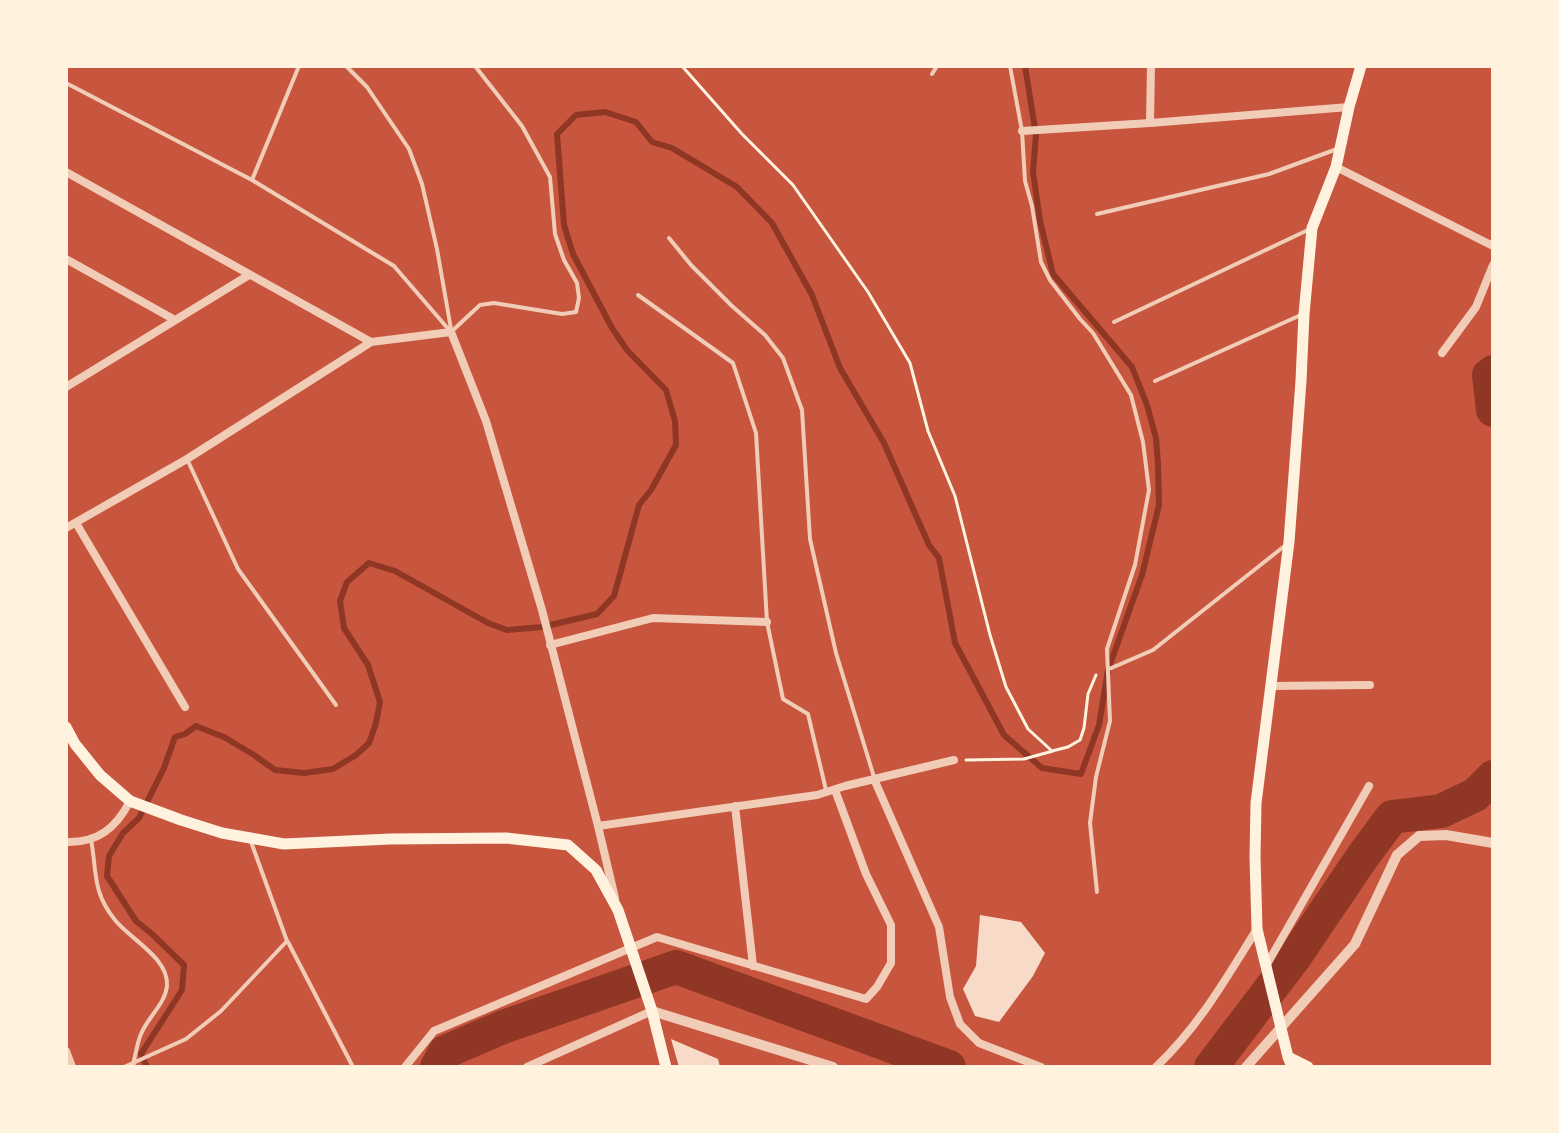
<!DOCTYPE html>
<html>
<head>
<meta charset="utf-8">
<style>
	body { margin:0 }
	#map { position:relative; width:1559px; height:1133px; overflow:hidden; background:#c8553d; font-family:Jost,sans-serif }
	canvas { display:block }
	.frame { position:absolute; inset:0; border:68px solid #fff3e0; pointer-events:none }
</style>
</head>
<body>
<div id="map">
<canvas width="1559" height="1133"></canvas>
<div class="frame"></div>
</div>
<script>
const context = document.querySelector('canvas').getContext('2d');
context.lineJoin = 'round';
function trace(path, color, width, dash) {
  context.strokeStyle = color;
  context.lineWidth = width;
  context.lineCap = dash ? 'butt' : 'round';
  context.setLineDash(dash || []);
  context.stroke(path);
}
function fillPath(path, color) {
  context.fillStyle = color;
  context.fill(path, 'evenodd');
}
const stream = new Path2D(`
	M147 1067 141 1054 182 990 184 965 152 934 136 921 107 876 109 856 123 833 139 818 164 768 175 737 185 734 196 726 224 737 254 755 275 770 304 773 333 769 356 755 369 743 376 723 380 702 368 665 344 628 340 601 347 582 369 563 395 571 488 623 507 630 542 627 597 614 614 596 639 505 651 490 676 445 675 421 666 390 627 350 612 328 573 254 564 225 557 134 576 115 605 112 636 122 652 142 672 148 737 187 772 223 812 295 840 368 884 443 929 545 939 558 955 643 1004 735 1042 768 1081 774 1099 725 1108 670 1142 575 1159 505 1158 464 1156 438 1147 405 1132 367 1053 274 1040 221 1033 172 1036 135 1025 66`);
const river = new Path2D(`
	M1493 372 1489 375 1493 410
	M437 1067 445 1052 503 1027 676 967 949 1067
	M1211 1067 1294 958 1363 856 1392 817 1441 811 1475 795 1493 777`);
const building = new Path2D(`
	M980 915 1021 922 1045 953 1033 976 999 1022 975 1016 963 989 976 966Z
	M671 1039 718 1059 720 1067H679Z`);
const path = new Path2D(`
	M682 66 742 134 793 185 868 292 910 363 928 431 955 496 990 635 1006 687 1028 729 1052 751 1068 747 1080 740 1084 728 1088 694 1096 675
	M966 760 1024 759 1053 751`);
const service = new Path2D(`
	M346 66 367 87 409 149 422 184 437 249 451 329
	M1010 66 1022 131 1025 181 1032 206 1041 262 1050 280 1080 319 1093 333 1131 395 1143 442 1149 490 1135 565 1107 649 1110 721 1096 777 1090 823 1097 892
	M932 74 937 66
	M66 83 252 180 394 266 450 331
	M252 180 299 66
	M1097 214 1269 174 1337 149
	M669 238 691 265 732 306 765 335 783 358 802 410 810 539 836 653 874 777
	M638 295 733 363 756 433 767 622 783 699 808 714 826 790
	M1114 322 1310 229
	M451 332 480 305 494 303 562 314 576 312 579 298 577 283 564 260 555 234 550 177 522 126 475 66
	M1155 381 1303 314
	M187 459 238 569 336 705
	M1109 669 1153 650 1287 544
	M91 839C97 872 92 892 115 920 130 939 169 958 167 986 165 1004 148 1017 141 1034 137 1043 136 1054 133 1064L135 1067
	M288 942 353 1067
	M124 1067 186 1039 221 1011 287 941 250 839`);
const minor = new Path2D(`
	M1150 123 1151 66
	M1022 131 1150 123 1349 107
	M1336 167 1493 246
	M66 172 371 342 451 332 486 421 542 610 598 826 615 898
	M66 259 175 320
	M1442 353 1476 307 1493 265
	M66 387 249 275
	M76 523 185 707
	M66 528 187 459 371 342
	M550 645 653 618 767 622
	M1270 686 1370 685
	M874 779 939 927 950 997 960 1024 979 1043 1041 1067
	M735 806 753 966
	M598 826 817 795 845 786 954 760
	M66 842C98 843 116 828 130 801
	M1266 966 1369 786
	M66 1051 72 1067
	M405 1067 434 1031 657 937 866 999 877 987 891 963V925L866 874 835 790
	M527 1067 652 1011
	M1156 1067C1200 1025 1225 980 1257 929`);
const tertiary = new Path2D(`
	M652 1011 833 1067
	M1246 1067 1355 944 1397 855 1419 836 1446 835 1493 843`);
const secondary = new Path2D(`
	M66 727 75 744 100 775 130 801 181 820 222 833 284 844 390 839 506 838 568 845 596 870 618 910 652 1011 666 1067
	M1288 1057 1308 1067
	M1292 1067 1288 1057 1257 929 1255 857 1256 803 1289 542 1301 381 1304 314 1312 228 1336 167 1349 107 1361 66`);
trace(stream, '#8f3625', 6);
trace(river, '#8f3625', 34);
fillPath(building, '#f7dbc8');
trace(path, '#fff3e0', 3);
trace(service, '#f1ccb7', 4);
trace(minor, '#f1ccb7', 8);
trace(tertiary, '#f1ccb7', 10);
trace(secondary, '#fff3e0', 11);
</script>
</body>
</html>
